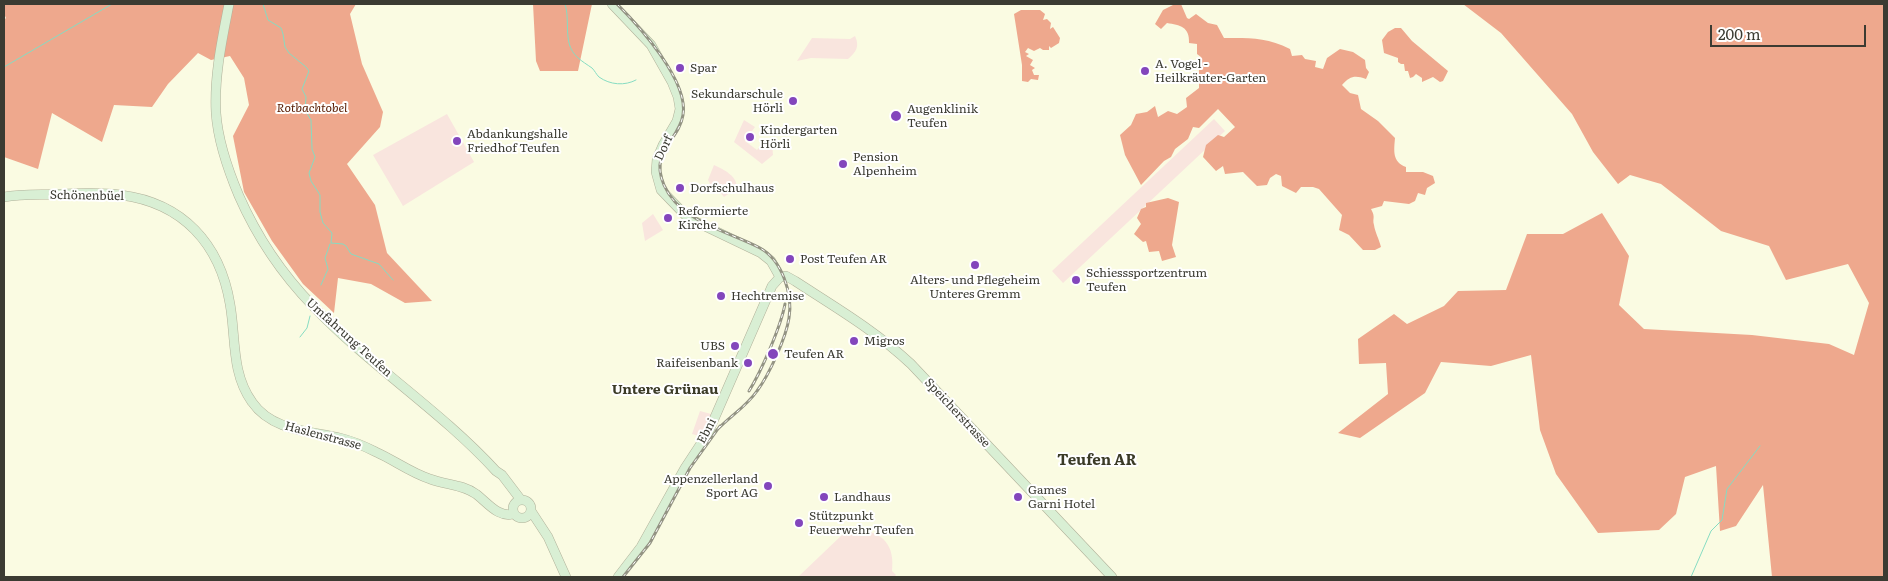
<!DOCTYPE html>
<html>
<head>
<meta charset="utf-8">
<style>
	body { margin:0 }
	#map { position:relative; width:1888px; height:581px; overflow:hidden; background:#fafbe2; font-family:Literata,serif }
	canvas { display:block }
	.frame { position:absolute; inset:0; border:5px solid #3b3b32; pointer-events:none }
	.scale { position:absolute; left:1710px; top:25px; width:156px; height:22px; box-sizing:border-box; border:2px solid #3b3b32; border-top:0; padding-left:6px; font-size:15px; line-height:18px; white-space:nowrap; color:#3b3b32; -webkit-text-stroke:4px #fff; paint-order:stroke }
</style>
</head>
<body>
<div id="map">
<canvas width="1888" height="581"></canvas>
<div class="frame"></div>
<div class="scale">200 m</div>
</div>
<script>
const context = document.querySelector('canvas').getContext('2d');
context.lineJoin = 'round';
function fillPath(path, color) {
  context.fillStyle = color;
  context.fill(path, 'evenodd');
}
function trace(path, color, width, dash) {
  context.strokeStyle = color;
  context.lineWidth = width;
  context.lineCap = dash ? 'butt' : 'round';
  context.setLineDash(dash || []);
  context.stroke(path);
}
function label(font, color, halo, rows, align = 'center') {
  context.font = font + ' Literata,serif';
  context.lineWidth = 4;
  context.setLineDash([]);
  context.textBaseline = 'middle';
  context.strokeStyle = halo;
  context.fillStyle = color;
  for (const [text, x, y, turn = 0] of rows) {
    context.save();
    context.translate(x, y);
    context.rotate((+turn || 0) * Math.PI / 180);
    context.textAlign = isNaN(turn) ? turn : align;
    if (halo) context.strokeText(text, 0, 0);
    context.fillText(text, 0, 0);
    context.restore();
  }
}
const green = new Path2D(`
	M855 36C860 47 856 52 848 59L811 58 797 61 812 38 850 39Z
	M447 114 474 162 403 206 373 155Z
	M1214 119 1225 131 1063 283 1052 271Z
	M744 120 755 127 745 141 757 150 766 139 772 142 773 155 762 164 734 142Z
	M714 165C725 170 737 176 737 188L724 197 718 190 715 193 708 180Z
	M653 214 663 230 645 241 642 223Z
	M700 411 711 414 712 418 703 437 692 434Z
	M858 530C883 532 895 545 892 571L896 575 894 577H798L843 534Z`);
const forest = new Path2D(`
	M4 4H356L350 14 362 64 383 112 380 127 347 164 375 205 387 253 432 301 405 303 371 284 338 278 334 313 303 284 272 241 244 192 233 136 249 105 244 78 230 56 211 60 198 53 168 84 152 107 114 105 102 142 52 113 38 169 4 157V20L6 18 4 14Z
	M533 4H592L578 71H540L536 61Z
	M1175 4H1181L1187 18 1189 19 1196 14 1208 23 1217 25 1224 38C1250 38 1266 37 1290 49L1292 56 1302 55 1305 59 1316 61 1315 67 1323 69 1327 58 1340 49 1353 52 1365 60 1366 68 1369 72 1366 79C1355 75 1350 76 1342 85L1350 93 1358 95 1361 109 1378 121 1395 138C1394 150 1392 162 1406 167V172H1423L1433 176 1435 183 1427 188 1425 195 1418 193 1415 201 1409 204 1384 201 1382 206 1371 209C1376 218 1372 218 1374 225 1375 232 1379 239 1381 247L1375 250H1363L1349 235 1339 230 1342 215 1319 189 1313 187H1301L1296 193 1282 186 1281 176 1276 174 1270 178 1267 185 1257 186 1243 172 1225 174 1223 166 1216 171 1203 157 1206 145 1218 135 1224 137 1235 127 1218 109 1199 128 1193 127 1188 139 1175 149 1171 157 1164 161 1141 185 1125 155 1120 135 1131 125 1136 114 1147 112 1155 106 1158 117 1168 111 1177 114 1187 107 1186 98 1199 88V65L1201 57 1197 54V44L1189 43C1190 27 1180 25 1167 23L1161 29 1155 24 1163 10Z
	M1463 4H1884V577H1772L1763 485 1736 526 1720 531 1716 466 1685 477 1676 514 1659 530 1598 533 1556 474 1540 430 1531 355 1491 366 1441 362 1425 393 1360 438 1338 433 1388 394 1386 363 1359 364 1358 339 1394 314 1407 324 1444 306 1458 291 1506 290 1527 234H1563L1602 213 1629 256 1619 305 1644 329 1752 335 1829 344 1854 355 1869 303 1848 264 1786 280 1769 246 1721 231 1661 184 1630 175 1618 184 1593 152 1572 114 1501 33Z
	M1021 10H1040L1045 14 1043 20 1047 19 1051 23 1050 29 1053 27 1060 38 1059 43 1051 48 1049 46V50H1043L1040 48 1034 51 1028 48 1025 52 1029 54 1026 56 1033 60 1030 65 1035 68 1032 70 1034 75H1039L1038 80 1031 79 1028 82 1022 81V65L1014 14Z
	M1395 28H1401L1412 41 1448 71 1443 81 1440 82 1433 77 1422 82V78L1416 74 1413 77 1410 78 1408 71H1405L1404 64H1401L1398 62V58L1384 53 1382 40 1388 32Z
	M1168 198 1179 202 1172 245 1176 257 1162 261 1159 251 1149 252 1146 241 1143 242 1134 234 1141 224 1137 218 1141 209 1146 207V203Z`);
const stream = new Path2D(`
	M263 4 268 20 281 28 283 34 285 47 289 53 306 67 309 71 302 89 306 97 305 110 311 120 312 149 315 157 309 173 311 181 320 195V212L323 223 332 233 331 243 343 244 346 246 351 254 379 264 393 280
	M565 4C569 16 566 30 569 43 572 56 582 61 592 68 595 71 596 74 599 77 610 85 625 86 636 80
	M4 67 112 4
	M321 285 328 269 325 258 330 244
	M300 337 307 328 310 316
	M1691 577 1711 531 1722 520 1727 489 1760 446`);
const secondary = new Path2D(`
	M229 4C222 40 214 76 216 113 218 142 228 170 239 196 257 237 282 274 313 306 370 366 440 410 496 471L502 475 521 500
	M612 4 651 45 672 82 678 97 680 109 677 121 663 145 657 159 656 172 661 190 688 218 761 253 771 261 780 277
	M4 197C22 194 42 195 61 194 81 193 101 192 121 195 183 203 220 244 230 304 236 337 231 373 252 402 272 431 310 431 340 438 353 441 364 446 376 452 394 460 411 473 430 479 446 485 462 484 476 494 488 503 498 518 514 514
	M780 277 786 276 795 281C835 307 876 331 911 364L1112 577
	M513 509a9 9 0 1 1 18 0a9 9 0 1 1-18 0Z
	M531 511 548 537 566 577
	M618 577 641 547 685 468 708 433 772 286 780 277`);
const rail = new Path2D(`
	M617 4C639 26 689 81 683 115 679 141 649 151 664 185 680 222 728 231 760 248 782 260 793 294 789 318 786 338 769 375 757 391 746 407 729 417 716 431
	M749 391C761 372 781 326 785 304
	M623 577 650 543 690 468 720 426`);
const markers = [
	[680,68,5,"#8346bc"],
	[1145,71,5,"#8346bc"],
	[793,101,5,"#8346bc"],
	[896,116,6,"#8346bc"],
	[750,137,5,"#8346bc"],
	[457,141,5,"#8346bc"],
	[843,164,5,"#8346bc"],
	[680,188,5,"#8346bc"],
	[668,218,5,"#8346bc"],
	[790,259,5,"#8346bc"],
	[975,265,5,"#8346bc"],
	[1076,280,5,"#8346bc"],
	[721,296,5,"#8346bc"],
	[854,341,5,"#8346bc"],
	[735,346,5,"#8346bc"],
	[773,354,6,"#8346bc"],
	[748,363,5,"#8346bc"],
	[768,486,5,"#8346bc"],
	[824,497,5,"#8346bc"],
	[1018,497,5,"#8346bc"],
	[799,523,5,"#8346bc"]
];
const poiNames = [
	["A. Vogel -",1155,64],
	["Heilkräuter-Garten",1155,78],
	["Spar",690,68],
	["Sekundarschule",783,94,"right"],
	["Hörli",783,108,"right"],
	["Augenklinik",907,109],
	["Teufen",907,123],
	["Kindergarten",760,130],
	["Hörli",760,144],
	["Abdankungshalle",467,134],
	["Friedhof Teufen",467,148],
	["Pension",853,157],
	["Alpenheim",853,171],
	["Dorfschulhaus",690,188],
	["Reformierte",678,211],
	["Kirche",678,225],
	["Post Teufen AR",800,259],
	["Schiesssportzentrum",1086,273],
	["Teufen",1086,287],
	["Alters- und Pflegeheim",975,280,"center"],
	["Unteres Gremm",975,294,"center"],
	["Hechtremise",731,296],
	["Migros",864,341],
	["UBS",725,346,"right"],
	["Teufen AR",784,354],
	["Raifeisenbank",738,363,"right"],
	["Appenzellerland",758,479,"right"],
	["Sport AG",758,493,"right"],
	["Games",1028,490],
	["Garni Hotel",1028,504],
	["Landhaus",834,497],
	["Stützpunkt",809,516],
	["Feuerwehr Teufen",809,530]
];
const parkNames = [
	["Rotbachtobel",312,108]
];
const streetNames = [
	["Dorf",664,148,-65],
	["Schönenbüel",87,196,1],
	["Umfahrung Teufen",349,338,42],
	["Speicherstrasse",957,413,47],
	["Ebni",707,431,-62],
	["Haslenstrasse",323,436,15]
];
const neighbourhoodNames = [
	["Untere Grünau",665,390]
];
const quarterNames = [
	["Teufen AR",1097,461]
];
fillPath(green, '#f9e5de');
fillPath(forest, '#eea88d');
trace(stream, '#86dcc2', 1);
trace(secondary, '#b1b19a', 10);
trace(secondary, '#d9efd4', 9);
trace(rail, '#939383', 3);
trace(rail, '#fff', 1, [4]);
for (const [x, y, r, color] of markers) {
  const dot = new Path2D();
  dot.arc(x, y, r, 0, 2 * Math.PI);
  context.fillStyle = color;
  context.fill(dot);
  trace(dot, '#fff', 2);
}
label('12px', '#3b3b32', '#fff', poiNames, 'left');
label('italic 12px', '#581b00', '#fff', parkNames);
label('12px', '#3b3b32', '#fff', streetNames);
label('bold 14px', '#3b3b27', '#fff', neighbourhoodNames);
label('bold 15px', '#3b3b27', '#fff', quarterNames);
</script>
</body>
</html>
